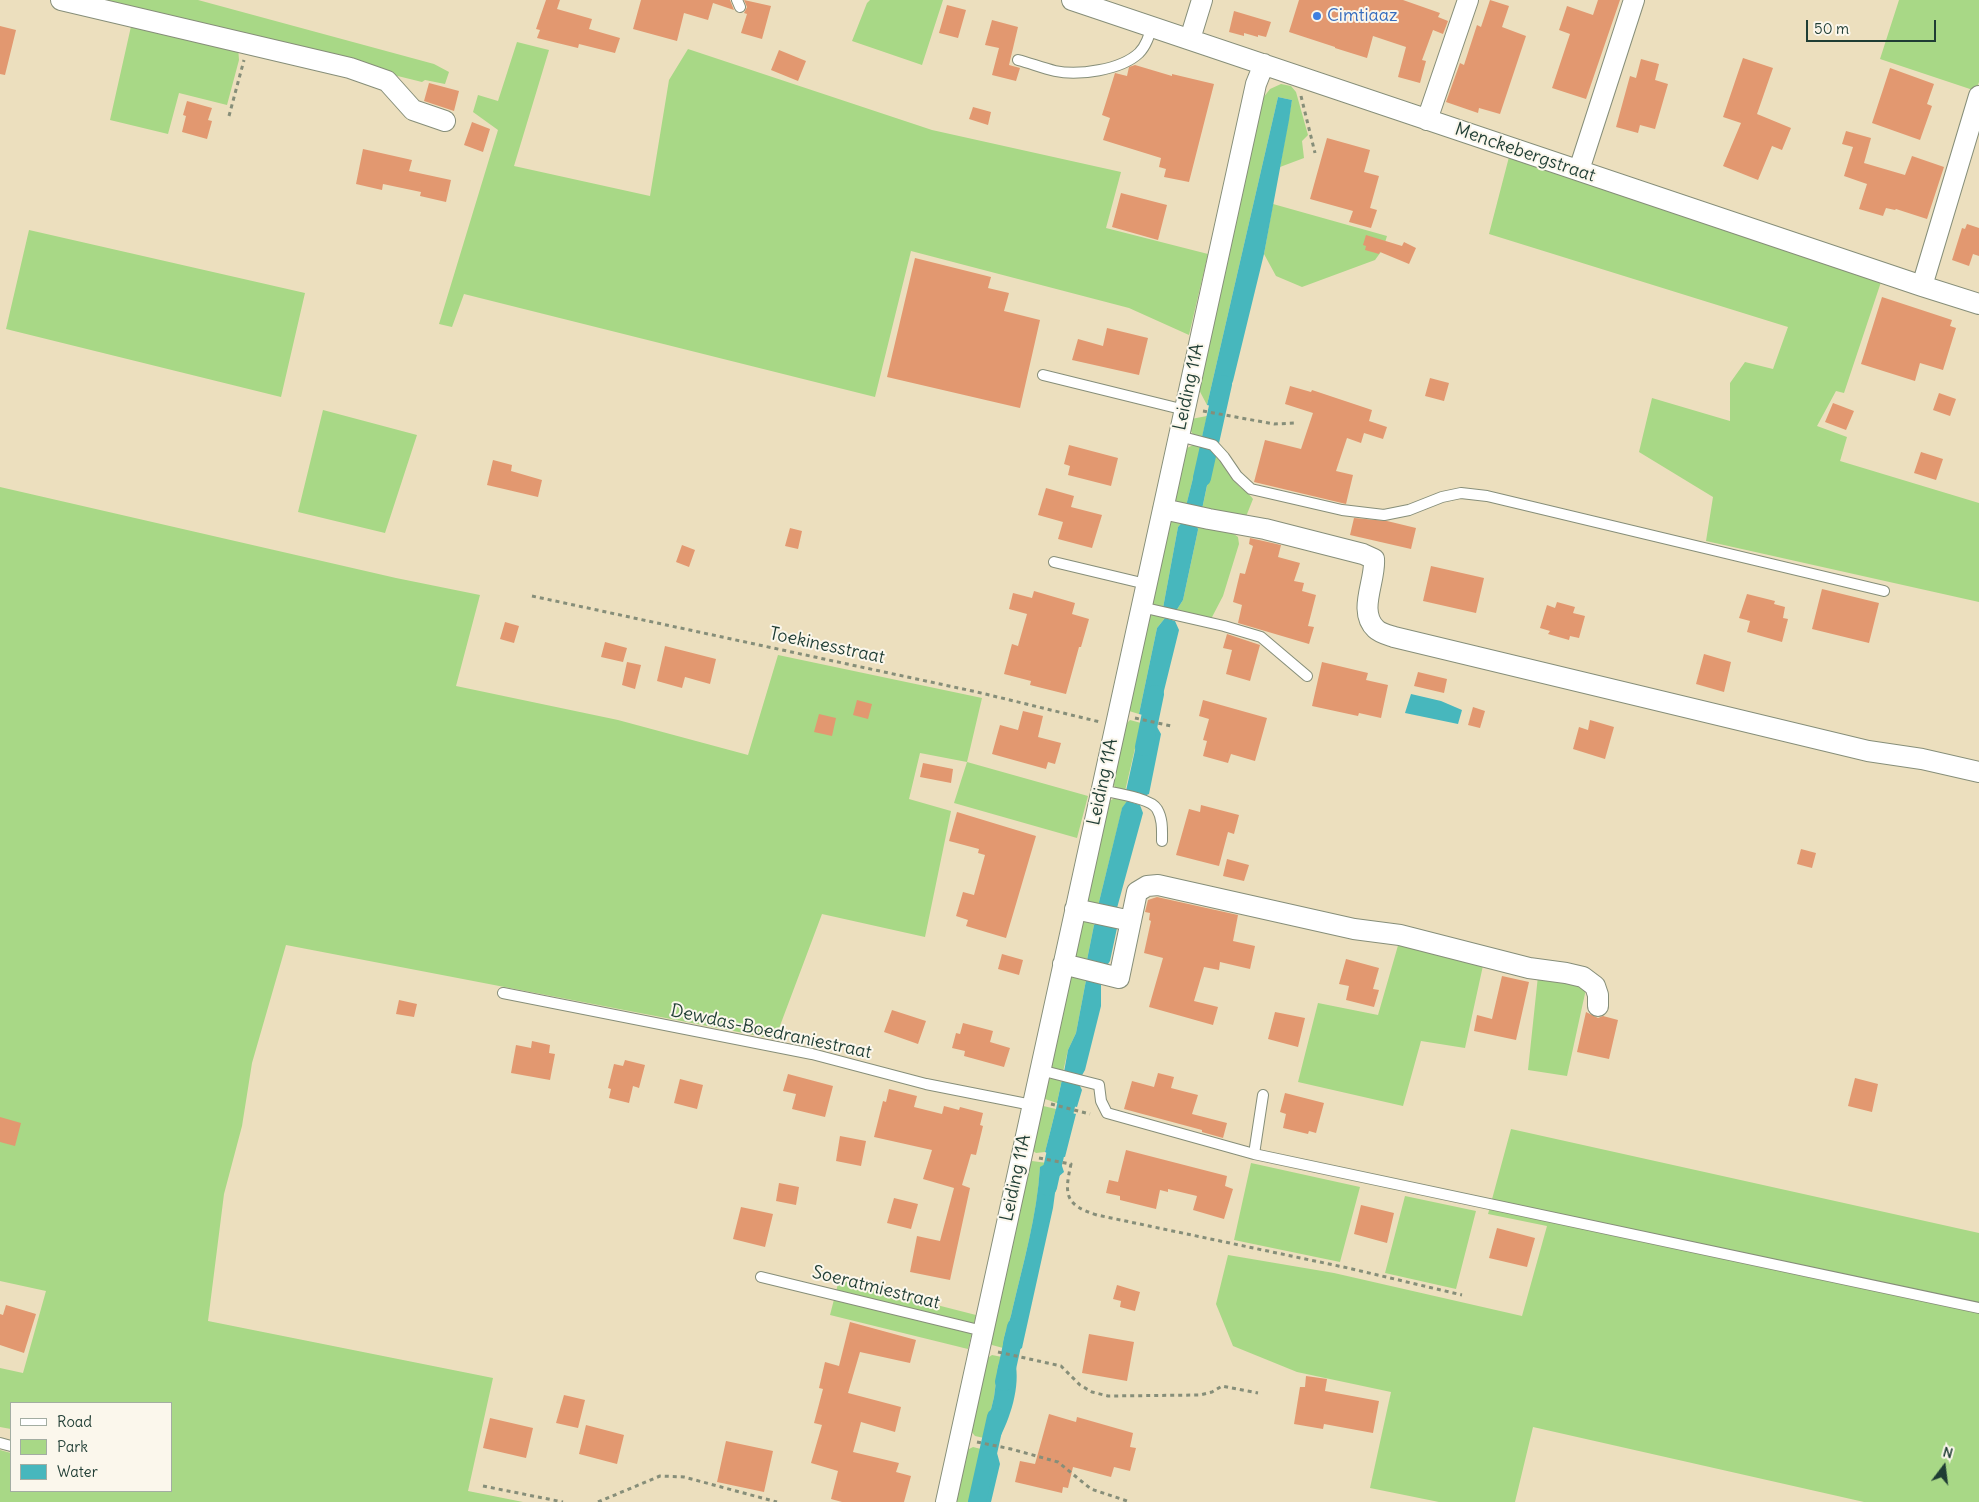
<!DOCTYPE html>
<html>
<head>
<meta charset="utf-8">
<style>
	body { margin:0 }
	#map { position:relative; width:1979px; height:1502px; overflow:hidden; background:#ecdfbe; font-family:Delius,sans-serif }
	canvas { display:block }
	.legend { position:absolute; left:10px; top:1402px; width:162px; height:90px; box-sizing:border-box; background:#fbf7ec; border:1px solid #a3ada2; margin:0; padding:6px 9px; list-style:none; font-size:15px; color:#1f3d34 }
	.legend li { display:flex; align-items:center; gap:10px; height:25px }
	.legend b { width:25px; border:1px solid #a3ada2 }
	.north { position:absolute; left:1919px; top:1442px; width:50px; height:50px; -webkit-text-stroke:4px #fbf7ec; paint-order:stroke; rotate:15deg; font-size:14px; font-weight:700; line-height:20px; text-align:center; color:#1f3d34 }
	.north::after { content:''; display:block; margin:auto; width:18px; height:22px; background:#1f3d34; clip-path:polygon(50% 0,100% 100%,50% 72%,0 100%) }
	.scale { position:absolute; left:1806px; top:20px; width:130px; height:22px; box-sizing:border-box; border:2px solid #1f3d34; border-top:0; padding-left:6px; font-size:15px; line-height:18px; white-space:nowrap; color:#1f3d34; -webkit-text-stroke:4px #fbf7ec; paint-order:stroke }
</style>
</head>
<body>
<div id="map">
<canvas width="1979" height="1502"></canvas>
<ul class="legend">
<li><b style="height:6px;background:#fff"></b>Road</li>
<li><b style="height:14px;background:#a8d886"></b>Park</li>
<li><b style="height:14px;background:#47b7bd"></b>Water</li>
</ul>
<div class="north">N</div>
<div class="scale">50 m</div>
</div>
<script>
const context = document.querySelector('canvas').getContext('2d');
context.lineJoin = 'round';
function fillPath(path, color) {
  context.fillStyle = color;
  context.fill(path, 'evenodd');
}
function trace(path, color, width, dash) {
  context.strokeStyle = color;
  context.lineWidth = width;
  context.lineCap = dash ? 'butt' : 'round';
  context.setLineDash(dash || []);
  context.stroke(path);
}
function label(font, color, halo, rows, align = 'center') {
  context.font = font + ' Delius,sans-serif';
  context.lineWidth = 4;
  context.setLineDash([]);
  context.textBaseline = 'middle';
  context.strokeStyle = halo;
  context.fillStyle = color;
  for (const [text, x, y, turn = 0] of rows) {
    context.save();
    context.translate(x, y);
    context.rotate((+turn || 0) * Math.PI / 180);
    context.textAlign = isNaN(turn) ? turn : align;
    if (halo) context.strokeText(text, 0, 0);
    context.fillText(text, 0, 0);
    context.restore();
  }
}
const green = new Path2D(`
	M90 0H198L434 64 449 72 445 84 425 80 422 82Z
	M870 0H943L922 65 852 41 867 3Z
	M1899 0H1979V82L1976 91 1880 59Z
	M132 22 238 47 239 60 227 105 179 93 168 134 110 120Z
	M517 42 549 50 514 166 650 196 669 80 688 49 932 130 1121 172 1106 228 1208 254 1189 335 1129 308 911 251 875 397 464 294 452 327 439 324 498 130 473 112 478 95 498 101Z
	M1281 84 1291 86 1296 92 1308 135 1302 141 1304 158 1280 167 1292 100 1278 97 1207 405 1197 386 1263 98 1270 89Z
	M1509 157 1881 282 1844 393 1836 391 1817 426 1847 437 1840 461 1979 503V602L1706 541 1713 497 1639 452 1652 398 1730 421V383L1745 362 1773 369 1788 327 1489 234Z
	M1273 204 1387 236 1383 249 1375 260 1302 287 1276 276 1264 254Z
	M29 230 305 293 281 397 6 329Z
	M323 410 417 435 385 533 298 512Z
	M1207 416 1202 437 1194 436 1189 428 1191 419Z
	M1193 445C1219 449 1221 467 1236 483 1241 489 1249 493 1253 499L1245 519 1201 514 1213 458 1199 454 1185 510 1172 506 1185 449Z
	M0 487 396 578 480 595 456 686 618 720 748 755 778 655 982 698 967 762 1088 796 1077 838 954 803 967 762 920 753 909 799 951 811 925 937 822 914 775 1039 286 945 252 1063 242 1126 224 1194 208 1321 493 1378 468 1491 523 1502H0V1450L11 1453V1491H171V1403H11V1429L0 1427V1368L23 1373 46 1291 0 1281Z
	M1178 518 1185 519 1178 527 1163 608 1152 607V601L1169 523Z
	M1197 523 1230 531 1238 537 1239 544 1223 596 1211 619 1176 611 1183 600 1198 530Z
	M1153 614 1165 618 1157 628 1139 714 1129 711 1149 617Z
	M1130 720 1141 723 1125 791 1115 787 1112 781 1126 724Z
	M1115 798 1127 801 1122 809 1099 902 1100 909 1087 905 1086 897 1109 801Z
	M1084 919H1101L1094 925 1086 965 1073 960 1080 926Z
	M1399 942 1484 961 1465 1048 1421 1041 1403 1106 1298 1082 1318 1003 1378 1015Z
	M1074 973 1087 975 1076 1033 1068 1050 1063 1072 1051 1068 1069 978Z
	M1538 976 1579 982 1586 989 1567 1076 1528 1070Z
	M1053 1078 1062 1080 1057 1103 1045 1099 1044 1093 1047 1080Z
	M1039 1105 1056 1109 1045 1152 1036 1153 1032 1150Z
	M1511 1129 1979 1233V1502H1864L1533 1427 1515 1502H1439L1370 1488 1391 1392 1297 1372 1233 1346 1216 1304 1228 1255 1334 1273 1522 1316 1547 1226 1488 1214Z
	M1032 1161 1047 1163 1040 1168C1037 1216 1023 1264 1012 1311 1010 1323 1002 1337 1003 1348L992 1345 989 1341 1028 1164Z
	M1251 1163 1360 1187 1340 1262 1234 1240Z
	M1405 1196 1476 1211 1456 1289 1385 1273Z
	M839 1280 976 1315 968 1349 830 1315Z
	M992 1355 1002 1357 998 1366 994 1397 984 1438 975 1436 970 1430 986 1359Z
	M973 1447 985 1450 979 1459 970 1502H954L965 1451Z`);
const water = new Path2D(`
	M1278 97 1292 100 1289 120 1264 254 1233 381 1222 409 1207 405Z
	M1199 454 1213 457 1201 514 1185 510Z
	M1185 519 1197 523 1198 530 1183 600 1176 611 1163 608 1178 527Z
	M1165 618 1175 621 1179 630 1157 719 1139 714 1157 628Z
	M1411 694 1441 701 1462 710 1458 724 1405 713Z
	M1141 723 1157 727 1161 734 1149 794 1144 796 1126 791Z
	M1127 801 1140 805 1143 813 1117 908 1100 909 1099 902 1122 808Z
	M1101 919 1117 928 1110 961 1104 970 1086 965 1094 925Z
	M1087 975 1101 979V1006L1085 1070 1081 1077 1064 1072 1068 1050 1076 1033Z
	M1062 1080 1080 1086 1082 1090 1077 1107 1057 1103Z
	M1056 1109 1076 1114 1065 1157 1051 1155 1045 1152Z
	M1047 1163 1062 1166 1064 1172 1057 1178 1053 1208 1022 1348 1017 1351 1003 1348C1002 1337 1010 1323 1012 1311 1023 1264 1037 1216 1040 1167Z
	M1002 1357 1015 1361C1021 1386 1010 1419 998 1441L984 1438 994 1397 998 1366Z
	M985 1450 997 1453 1000 1464 991 1502H970L979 1459Z`);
const canal = new Path2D(`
	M1202 478 1223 384
	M1144 747 1155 694
	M1048 1187 1071 1083
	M1004 1382 1016 1327
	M977 1502 996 1417`);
const building = new Path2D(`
	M546 0H560L557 9 592 19 589 29 620 38 615 53 579 44 578 48 537 38 540 30 536 29Z
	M641 0H730L734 10 713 3 708 20 684 13 677 41 633 29Z
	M744 0 771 6 762 39 741 33 747 14 744 13 747 7Z
	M1299 0H1403L1440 13 1438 17 1448 21 1443 34 1433 30 1422 60 1426 61 1420 83 1398 77 1406 47 1373 36 1367 58 1335 48V47L1289 32Z
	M1490 0 1509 6 1502 27 1526 36 1500 114 1479 108 1478 113 1446 102 1460 63 1464 65 1477 25 1481 27Z
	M1598 0H1620L1586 99 1552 88 1570 34 1559 30 1567 6 1593 15Z
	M947 5 966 10 958 38 939 33Z
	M1234 11 1271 22 1266 37 1258 35V37L1244 33V36L1229 32Z
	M992 20 1018 27 1009 65 1020 68 1016 81 992 75 999 48 985 45Z
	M0 26 16 30 5 75 0 74Z
	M779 50 806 61 798 81 771 70Z
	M1743 58 1773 68 1757 114 1791 128 1782 150 1772 146 1758 180 1723 166 1741 123 1723 117Z
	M1641 59 1659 64 1655 80 1668 84 1655 129 1640 125 1638 133 1616 127 1630 76 1636 78Z
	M1135 65 1172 76V74L1214 84 1189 182 1164 177 1166 169 1159 167 1161 158 1103 140 1110 118 1102 115 1115 73 1127 76 1129 67Z
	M1890 68 1934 84 1927 104 1932 106 1920 140 1872 123Z
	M429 83 459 91 454 111 424 101Z
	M187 101 212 108 208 120 212 121 207 139 182 132 186 116 183 115Z
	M973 107 991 112 988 125 969 119Z
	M472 122 490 129 483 152 464 145Z
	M1846 131 1871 138 1864 163 1905 175 1912 156 1944 167 1927 219 1896 209 1895 210 1886 208 1883 216 1859 209 1867 184 1844 176 1853 147 1842 144Z
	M1327 138 1370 150 1364 172 1379 176 1370 208 1377 210 1371 228 1349 222 1353 211 1310 199Z
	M363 149 412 160 409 171 451 180 446 202 420 196 421 192 383 184 382 190 356 184Z
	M1121 193 1167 205 1158 240 1112 227Z
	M1967 224 1979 228V256L1973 254 1969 266 1952 260 1962 228 1965 229Z
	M1366 235 1402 246 1404 242 1416 248 1409 264 1380 252 1379 254 1365 250 1366 246 1363 245Z
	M915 258 991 277 988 288 1009 293 1004 311 1040 320 1020 408 887 377Z
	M1882 297 1952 320 1950 326 1956 328 1943 370 1920 363 1915 381 1861 364Z
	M1107 328 1148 338 1139 375 1072 360 1078 339 1103 346Z
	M1430 378 1449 383 1444 401 1425 396Z
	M1290 386 1311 392 1312 390 1372 410 1369 421 1387 427 1383 439 1364 433 1361 443 1347 438 1336 471 1353 475 1346 504 1254 482 1265 440 1301 449 1313 413 1285 404Z
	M1939 393 1956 399 1950 416 1933 410Z
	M1833 403 1854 411 1846 430 1825 422Z
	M1069 445 1118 458 1111 486 1068 475 1070 466 1064 464Z
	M1921 452 1943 459 1936 480 1914 473Z
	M493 460 512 465 511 471 542 480 538 497 487 485Z
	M1046 488 1074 496 1071 507 1102 515 1092 548 1058 539 1063 522 1038 515Z
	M1354 518 1387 521 1416 528 1411 549 1350 535Z
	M790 528 802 531 798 549 785 546Z
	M1250 538 1281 545 1278 557 1300 563 1294 581 1304 583 1302 591 1316 595 1308 626 1314 627 1309 644 1238 623 1242 605 1233 602 1240 573 1245 574 1253 546 1249 544Z
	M682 545 695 550 689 567 676 562Z
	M1431 566 1484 578 1476 613 1423 601Z
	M1822 589 1879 603 1869 643 1812 629Z
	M1034 591 1075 603 1072 614 1089 619 1081 647H1079L1066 694 1030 685 1031 681 1004 674 1012 644 1018 646 1027 614 1009 609 1013 593 1032 598Z
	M1747 594 1775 601 1774 604 1785 607 1783 618 1788 619 1782 642 1747 632 1750 621 1739 618Z
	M1557 602 1575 607 1573 613 1585 616 1579 638 1570 636 1569 640 1548 634 1550 631 1540 628 1547 605 1555 608Z
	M505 622 519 626 514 643 500 639Z
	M1227 634 1260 645 1250 681 1226 674 1232 650 1223 648Z
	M605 642 627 648 623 662 601 657Z
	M665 646 716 659 710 684 685 677 682 688 657 681Z
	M1704 654 1731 662 1724 692 1696 684Z
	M627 662 641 665 635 689 622 685Z
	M1322 662 1368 673 1366 680 1388 685 1381 718 1359 713 1358 716 1312 706Z
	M1418 672 1447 679 1444 693 1414 686Z
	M857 700 872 704 868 719 853 715Z
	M1203 700 1267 718 1255 761 1231 754 1228 763 1203 756 1207 741 1203 740 1209 719 1199 716Z
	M1473 707 1485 711 1480 728 1468 725Z
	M1023 711 1043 716 1038 737 1061 743 1055 764 1048 762 1046 769 992 754 1000 725 1018 730Z
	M819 714 836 718 832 736 814 732Z
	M1590 720 1614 727 1605 759 1573 749 1579 727 1588 730Z
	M923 763 953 769 951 783 920 777Z
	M1201 805 1239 815 1234 834 1228 832 1219 866 1176 855 1189 809 1200 812Z
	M957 812 1036 836 1006 938 966 926 968 920 956 916 963 892 974 895 985 855 978 853 979 849 949 841Z
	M1801 849 1816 853 1812 868 1797 864Z
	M1227 859 1249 865 1244 881 1223 876Z
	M1157 897 1238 915 1233 941 1255 946 1250 969 1220 962 1219 970 1204 967 1194 1001 1218 1007 1213 1025 1149 1007 1163 958 1144 953 1151 921 1149 920 1150 913 1145 912 1148 900Z
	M1002 954 1023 960 1019 975 998 969Z
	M1346 959 1379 968 1373 989 1379 990 1374 1007 1346 1000 1349 986 1339 984Z
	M1502 976 1529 982 1516 1040 1474 1031 1477 1015 1492 1019Z
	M399 1000 417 1004 414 1017 396 1014Z
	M892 1010 926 1021 918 1044 884 1032Z
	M1275 1012 1305 1018 1298 1047 1268 1039Z
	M1586 1012 1598 1018 1603 1016 1618 1020 1609 1059 1577 1052Z
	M963 1023 993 1031 990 1042 1010 1048 1004 1067 964 1056 965 1051 952 1048 956 1033 960 1034Z
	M532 1041 550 1045 549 1053 555 1054 550 1080 511 1073 516 1045 531 1048Z
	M625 1060 645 1065 639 1088 633 1086 629 1103 609 1098 611 1089 608 1088 614 1064 623 1066Z
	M1158 1073 1174 1077 1171 1088 1198 1095 1192 1114 1227 1123 1223 1138 1202 1132V1130L1124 1109 1132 1081 1154 1087Z
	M788 1074 833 1086 825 1117 792 1109 796 1094 783 1091Z
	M1855 1078 1878 1084 1872 1112 1848 1106Z
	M680 1079 703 1085 697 1109 674 1103Z
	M889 1089 917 1096 914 1107 942 1114 944 1106 959 1110 960 1107 983 1113 980 1125 983 1126 976 1155 971 1154 962 1185 970 1188 950 1280 910 1272 917 1236 940 1241 954 1188 923 1179 932 1150 874 1137 883 1101 886 1102Z
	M1285 1093 1324 1103 1316 1133 1309 1131 1308 1134 1283 1128 1286 1114 1280 1112Z
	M0 1117 21 1123 15 1146 0 1142Z
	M840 1136 866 1141 861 1166 836 1161Z
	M1126 1150 1227 1176 1225 1186 1233 1189 1224 1219 1193 1210 1197 1196 1168 1189V1192L1160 1190 1156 1209 1120 1200V1196L1106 1193 1109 1180 1118 1182Z
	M779 1183 799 1187 796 1205 776 1201Z
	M894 1198 918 1204 911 1229 887 1223Z
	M1361 1205 1394 1213 1387 1243 1354 1234Z
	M741 1207 773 1214 765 1247 733 1239Z
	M1497 1228 1535 1238 1527 1267 1489 1258Z
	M1117 1285 1140 1292 1135 1311 1120 1307 1121 1301 1113 1299Z
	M6 1305 36 1314 24 1353 0 1345V1314L3 1315Z
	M850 1322 916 1340 910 1363 860 1352 848 1393 901 1407 895 1432 861 1422 853 1452 899 1463 896 1472 911 1476 904 1502H842L831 1499 838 1471 811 1463 822 1425 814 1423 823 1389 819 1388 825 1362 839 1366Z
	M1089 1334 1134 1342 1127 1381 1082 1373Z
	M1306 1376 1327 1379 1325 1391 1379 1401 1373 1433 1324 1424 1323 1429 1294 1424 1300 1387H1305Z
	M564 1395 585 1400 578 1428 556 1423Z
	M1049 1414 1076 1422 1077 1417 1133 1433 1130 1447 1136 1448 1130 1471 1114 1467 1111 1477 1073 1467 1068 1488 1063 1487 1062 1493 1015 1482 1020 1461 1035 1464Z
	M490 1418 533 1428 526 1458 483 1448Z
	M586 1425 624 1435 617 1464 579 1454Z
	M726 1441 773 1451 764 1492 717 1482Z`);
const path = new Path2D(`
	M1301 96 1315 153
	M229 116 244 60
	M1203 411 1274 424 1295 423
	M532 596 977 692 1100 722
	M1135 718 1171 726
	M1051 1104 1090 1114
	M1039 1158 1071 1164C1064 1195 1065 1205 1097 1215L1348 1268 1462 1295
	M998 1352 1061 1366 1080 1385 1092 1392 1108 1396 1200 1395 1212 1392 1222 1386 1258 1393
	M977 1442 1011 1449 1058 1462 1091 1489 1130 1502
	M483 1486 563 1502
	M598 1502 660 1476 684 1477 777 1502`);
const service = new Path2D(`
	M737 0 740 7
	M1018 60C1030 63 1042 68 1055 71 1078 76 1121 70 1139 53 1146 46 1149 36 1152 26
	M1043 375 1185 410
	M1179 436 1213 445 1224 457 1237 476 1251 489 1342 510 1384 515 1409 510 1442 497 1461 493 1487 496 1884 591
	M1054 562 1146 584
	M1141 607 1224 626 1261 637 1307 676
	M1101 790C1114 793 1151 798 1157 809 1163 819 1162 831 1162 841
	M503 993 812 1054 926 1084 1032 1105
	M1040 1070 1099 1085 1101 1101 1107 1113 1254 1154 1979 1308
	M1254 1154 1263 1095
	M761 1277 983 1331
	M0 1443 11 1446`);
const minor = new Path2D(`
	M61 0 350 68 387 81 413 110 445 121
	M1072 0 1922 286 1979 304
	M1190 39 1202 0
	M1427 120 1468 0
	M1579 170 1634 0
	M1922 286 1979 96
	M1163 509 1209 519 1265 529 1363 554 1374 559C1376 581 1357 611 1376 629 1380 633 1388 635 1394 637L1868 751 1922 759 1979 772
	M1075 909 1131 921
	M1063 964 1119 978 1137 892 1147 886 1158 885 1354 929 1400 935 1529 968 1566 973 1583 977 1595 986 1598 995V1006
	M946 1502 1256 84 1264 64`);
const markers = [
	[1317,16,5,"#3f7fe0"]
];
const shopNames = [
	["Cimtiaaz",1327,16]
];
const streetNames = [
	["Menckebergstraat",1525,153,19],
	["Leiding 11A",1189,387,-78],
	["Toekinesstraat",827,646,12],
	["Leiding 11A",1103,782,-78],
	["Dewdas-Boedraniestraat",771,1032,12],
	["Leiding 11A",1016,1178,-78],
	["Soeratmiestraat",876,1288,14]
];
fillPath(green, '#a8d886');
fillPath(water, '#47b7bd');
trace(canal, '#47b7bd', 18);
fillPath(building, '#e29870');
trace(service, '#868e79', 12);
trace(minor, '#868e79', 22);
trace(path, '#868e79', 3, [4, 4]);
trace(service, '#fff', 10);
trace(minor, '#fff', 20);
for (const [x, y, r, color] of markers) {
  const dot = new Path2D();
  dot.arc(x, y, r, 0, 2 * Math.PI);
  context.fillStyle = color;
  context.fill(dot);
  trace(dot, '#fbf7ec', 2);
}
label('18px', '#366cbe', '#fbf7ec', shopNames, 'left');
label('18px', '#1f3d34', '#fbf7ec', streetNames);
</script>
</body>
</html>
